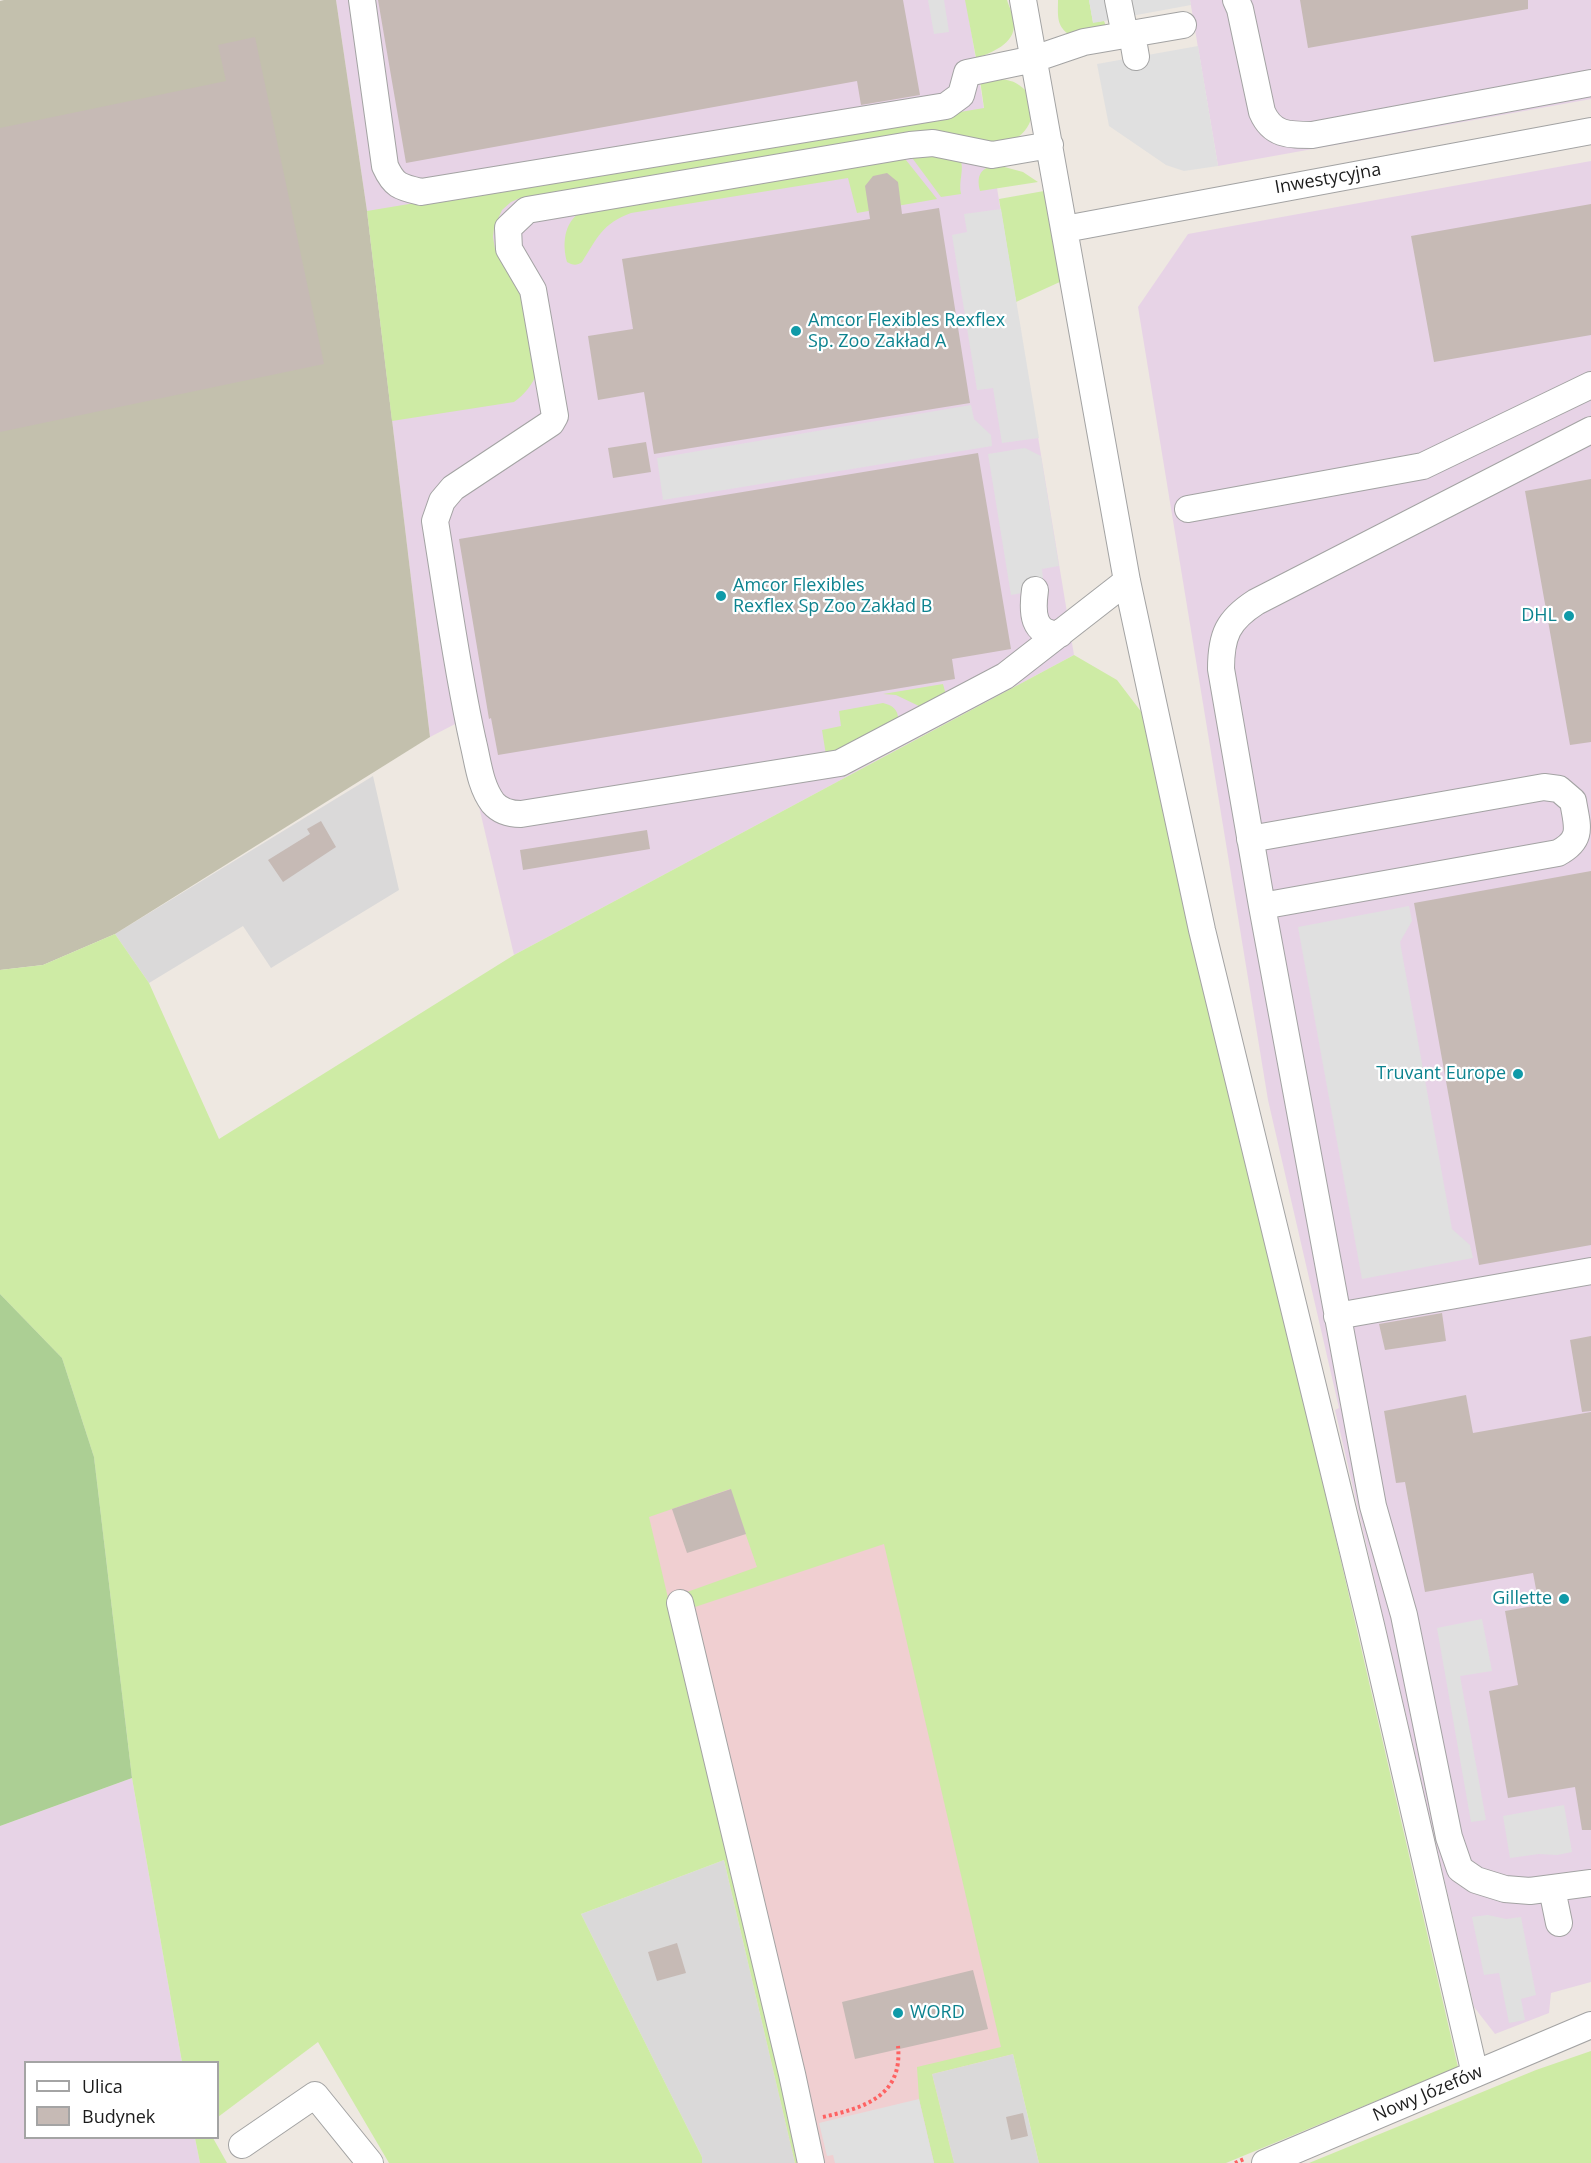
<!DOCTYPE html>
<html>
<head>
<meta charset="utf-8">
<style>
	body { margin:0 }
	#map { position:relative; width:1591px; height:2163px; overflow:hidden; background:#eee8e1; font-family:"Open Sans",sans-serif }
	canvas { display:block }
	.legend { position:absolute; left:24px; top:2061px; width:195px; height:78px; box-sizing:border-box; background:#fff; border:2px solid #a4a4a4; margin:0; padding:8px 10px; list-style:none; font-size:18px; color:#1c1c1c }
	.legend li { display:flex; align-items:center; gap:12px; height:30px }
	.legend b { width:30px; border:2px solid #a4a4a4 }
</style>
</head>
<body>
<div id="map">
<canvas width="1591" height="2163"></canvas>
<ul class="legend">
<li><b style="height:8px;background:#fff"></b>Ulica</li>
<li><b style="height:16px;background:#c6bab5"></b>Budynek</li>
</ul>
</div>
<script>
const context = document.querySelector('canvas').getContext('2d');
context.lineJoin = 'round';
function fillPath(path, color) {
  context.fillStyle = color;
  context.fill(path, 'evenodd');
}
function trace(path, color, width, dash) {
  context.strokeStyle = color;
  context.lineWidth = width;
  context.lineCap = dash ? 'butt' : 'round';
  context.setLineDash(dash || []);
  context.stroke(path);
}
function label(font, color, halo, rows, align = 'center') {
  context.font = font + ' "Open Sans",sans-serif';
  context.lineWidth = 4.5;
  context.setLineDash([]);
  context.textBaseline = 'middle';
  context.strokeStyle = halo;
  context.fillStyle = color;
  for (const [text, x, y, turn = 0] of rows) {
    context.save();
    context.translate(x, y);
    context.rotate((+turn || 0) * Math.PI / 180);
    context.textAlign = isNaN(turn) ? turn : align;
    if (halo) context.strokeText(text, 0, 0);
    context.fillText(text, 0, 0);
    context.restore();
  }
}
const residential = new Path2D(`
	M373 776 399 890 271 968 243 926 149 983 115 934Z
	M724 1860 795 2163H702V2157L581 1914Z
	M1013 2054 1039 2163H954L932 2074Z`);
const commercial = new Path2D(`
	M862 1414 1013 2054 932 2074 954 2163H795L638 1489Z`);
const industrial = new Path2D(`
	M336 0H966L1074 655 514 955 459 722 430 737 367 211Z
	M1190 0H1591V99L1218 166Z
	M1591 161V1982L1551 1993 1549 2013 1495 2034 1474 2007 1335 1410 1339 1408 1268 1100 1138 307 1188 234Z
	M132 1778 182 2062H26V2138H195L200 2163H0V1826Z`);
const construction = new Path2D(`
	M4 0H336L367 211 430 737 115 934 43 965 0 970V1Z`);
const grass = new Path2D(`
	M965 0H1007C1009 7 1014 16 1014 24 1015 44 991 53 976 58Z
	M1058 0H1089L1093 22 1104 21 1106 26 1071 36C1056 26 1058 17 1058 0Z
	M1001 79C1007 80 1014 81 1019 85 1040 98 1035 128 1015 139 994 149 948 136 926 132L520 198 511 202 502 210 494 228 493 237 495 249 526 291 537 374C531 386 525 394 514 402L392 421 367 211 984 108 980 80Z
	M927 153 960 159C965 169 958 181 961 194L941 197 910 155Z
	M902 155 937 199 857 213 848 178 631 213C603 223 597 238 582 262 577 266 572 265 567 262 562 244 564 222 581 212Z
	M997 165 1023 172 1038 182 980 191C976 175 981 167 997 165Z
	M1044 191 1062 281 1016 302 999 199Z
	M1074 655 1117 680 1149 722 1252 1176 1458 2067 1226 2163H1039L1013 2054 932 2074 954 2163H934L919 2099 917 2067 1001 2047 884 1544 692 1608 686 1594 687 1592 757 1567 730 1489 649 1517 668 1598 671 1599 801 2163H795L724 1860 581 1914 702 2157V2163H389L318 2042 218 2117V2062H182L132 1778 94 1457 62 1358 0 1294V970L43 965 115 934 149 983 219 1139 514 955Z
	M943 684 946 695 921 707 896 695 883 694Z
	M883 703C892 705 899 710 898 720L844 750 826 755 822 730 841 726 839 711Z
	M1591 2051V2163H1309L1536 2070Z
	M195 2138H213L227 2163H200Z`);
const forest = new Path2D(`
	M0 1294 62 1358 94 1457 132 1778 0 1826Z`);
const parking = new Path2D(`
	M928 0H944L949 32 934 34Z
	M1089 0H1190L1191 5 1093 23Z
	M1198 46 1218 166 1184 171 1166 165 1109 126 1097 64Z
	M1001 209 1039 438 1002 443 993 388 977 390 952 235 967 232 964 214Z
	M971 405 974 419 991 435 992 446 663 500 657 458Z
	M1025 448 1041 456 1059 566 1042 569 1044 589 1011 595 988 454Z
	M1409 906 1412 921 1400 942 1452 1229 1470 1245 1473 1258 1362 1279 1298 927Z
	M1482 1619 1492 1671 1460 1676 1486 1820 1471 1822 1437 1628Z
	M1564 1805 1572 1852 1557 1855 1539 1854 1510 1858 1503 1816Z
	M1488 1915 1506 1919 1521 1917 1536 1995 1521 1999 1525 2020 1509 2023 1499 1973 1484 1975 1472 1917Z
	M919 2099 934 2163H835L833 2155 827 2156 819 2123Z`);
const building = new Path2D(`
	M378 0H903L920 95 861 105 857 81 406 163Z
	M1300 0H1528V9L1308 48Z
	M255 37 324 364 0 432V128L226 81 218 45Z
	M887 173 898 182 902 214 939 208 970 403 654 454 644 392 598 400 588 336 633 329 622 259 870 219 865 186 873 176Z
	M1591 204V335L1434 362 1411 236Z
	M646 442 651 472 613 478 608 448Z
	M978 453 1011 649 952 659 955 679 498 755 491 718 489 719 459 539Z
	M1591 479V742L1570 745 1525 491Z
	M321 821 336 847 283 882 268 860 310 834 307 829Z
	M647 830 650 849 523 870 520 850Z
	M1591 871V1245L1479 1265 1414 903Z
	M1442 1313 1446 1341 1385 1350 1379 1324Z
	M1591 1336V1411L1582 1412 1570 1340Z
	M1466 1395 1473 1433 1591 1412V1830H1582L1575 1787 1508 1798 1489 1691 1518 1685 1505 1611 1539 1605 1533 1573 1425 1592 1405 1482 1396 1483 1384 1411Z
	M731 1489 746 1534 687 1553 672 1509Z
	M677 1943 686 1973 657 1981 648 1952Z
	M973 1970 988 2029 855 2059 842 2002Z
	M1023 2113 1028 2136 1011 2140 1006 2117Z`);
const path = new Path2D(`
	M823 2117C863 2108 903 2097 898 2046
	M1235 2163 1244 2159`);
const minor = new Path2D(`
	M362 0 385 166C394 186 400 187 421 192L946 106 961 95 967 73 1034 59 1084 42 1183 25
	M1023 0 1127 581 1202 930 1371 1625 1475 2074
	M1118 0 1125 35
	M1236 0 1240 9 1262 112C1272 135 1288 135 1312 135L1591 83
	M1132 34 1136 57
	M1050 145 992 155 933 143 910 145 527 210 508 228 509 249 533 290 555 416 551 423 453 488 442 501 435 521C447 595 457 670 473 742 478 762 480 786 493 803 500 811 511 814 521 814L840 763 1005 676 1127 581
	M1065 229 1591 131
	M1591 430 1256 602C1228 620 1221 635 1221 669L1262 906 1373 1506 1404 1615 1449 1837 1460 1869 1476 1880 1505 1889 1530 1891 1591 1883
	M1188 509 1423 466 1591 385
	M1035 590C1032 612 1032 635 1060 634
	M1250 839 1544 787 1559 789 1573 801C1577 826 1584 839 1558 853L1262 906
	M1337 1316 1591 1271
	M680 1603 792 2074 811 2163
	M1552 1889 1559 1923
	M242 2145 315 2095 370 2163
	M1265 2163 1591 2025`);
const markers = [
	[796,331,6,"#0f9aa8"],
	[721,596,6,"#0f9aa8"],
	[1569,616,6,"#0f9aa8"],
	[1518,1074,6,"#0f9aa8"],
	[1564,1599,6,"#0f9aa8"],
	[898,2013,6,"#0f9aa8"]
];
const streetNames = [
	["Inwestycyjna",1328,179,-10],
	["Nowy Józefów",1428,2094,-23]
];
const cultureNames = [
	["Amcor Flexibles Rexflex",808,321],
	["Sp. Zoo Zakład A",808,342],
	["Amcor Flexibles",733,586],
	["Rexflex Sp Zoo Zakład B",733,607],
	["DHL",1557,616,"right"],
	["Truvant Europe",1506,1074,"right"],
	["Gillette",1552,1599,"right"],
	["WORD",910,2013]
];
fillPath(residential, '#dad9d9');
fillPath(commercial, '#f0cfd1');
fillPath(industrial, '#e7d3e6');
fillPath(construction, '#c3c0ad');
fillPath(grass, '#ceeba5');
fillPath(forest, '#accf94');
fillPath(parking, '#e0e0e0');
fillPath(building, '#c6bab5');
trace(minor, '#a3a3a3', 28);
trace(path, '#fe6262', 4, [3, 3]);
trace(minor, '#fff', 26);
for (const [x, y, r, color] of markers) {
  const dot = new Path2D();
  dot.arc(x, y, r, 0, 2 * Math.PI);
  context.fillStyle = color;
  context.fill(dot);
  trace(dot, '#fff', 2);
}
label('18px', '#1c1c1c', '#fff', streetNames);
label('18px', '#0d838f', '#fff', cultureNames, 'left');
</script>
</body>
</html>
